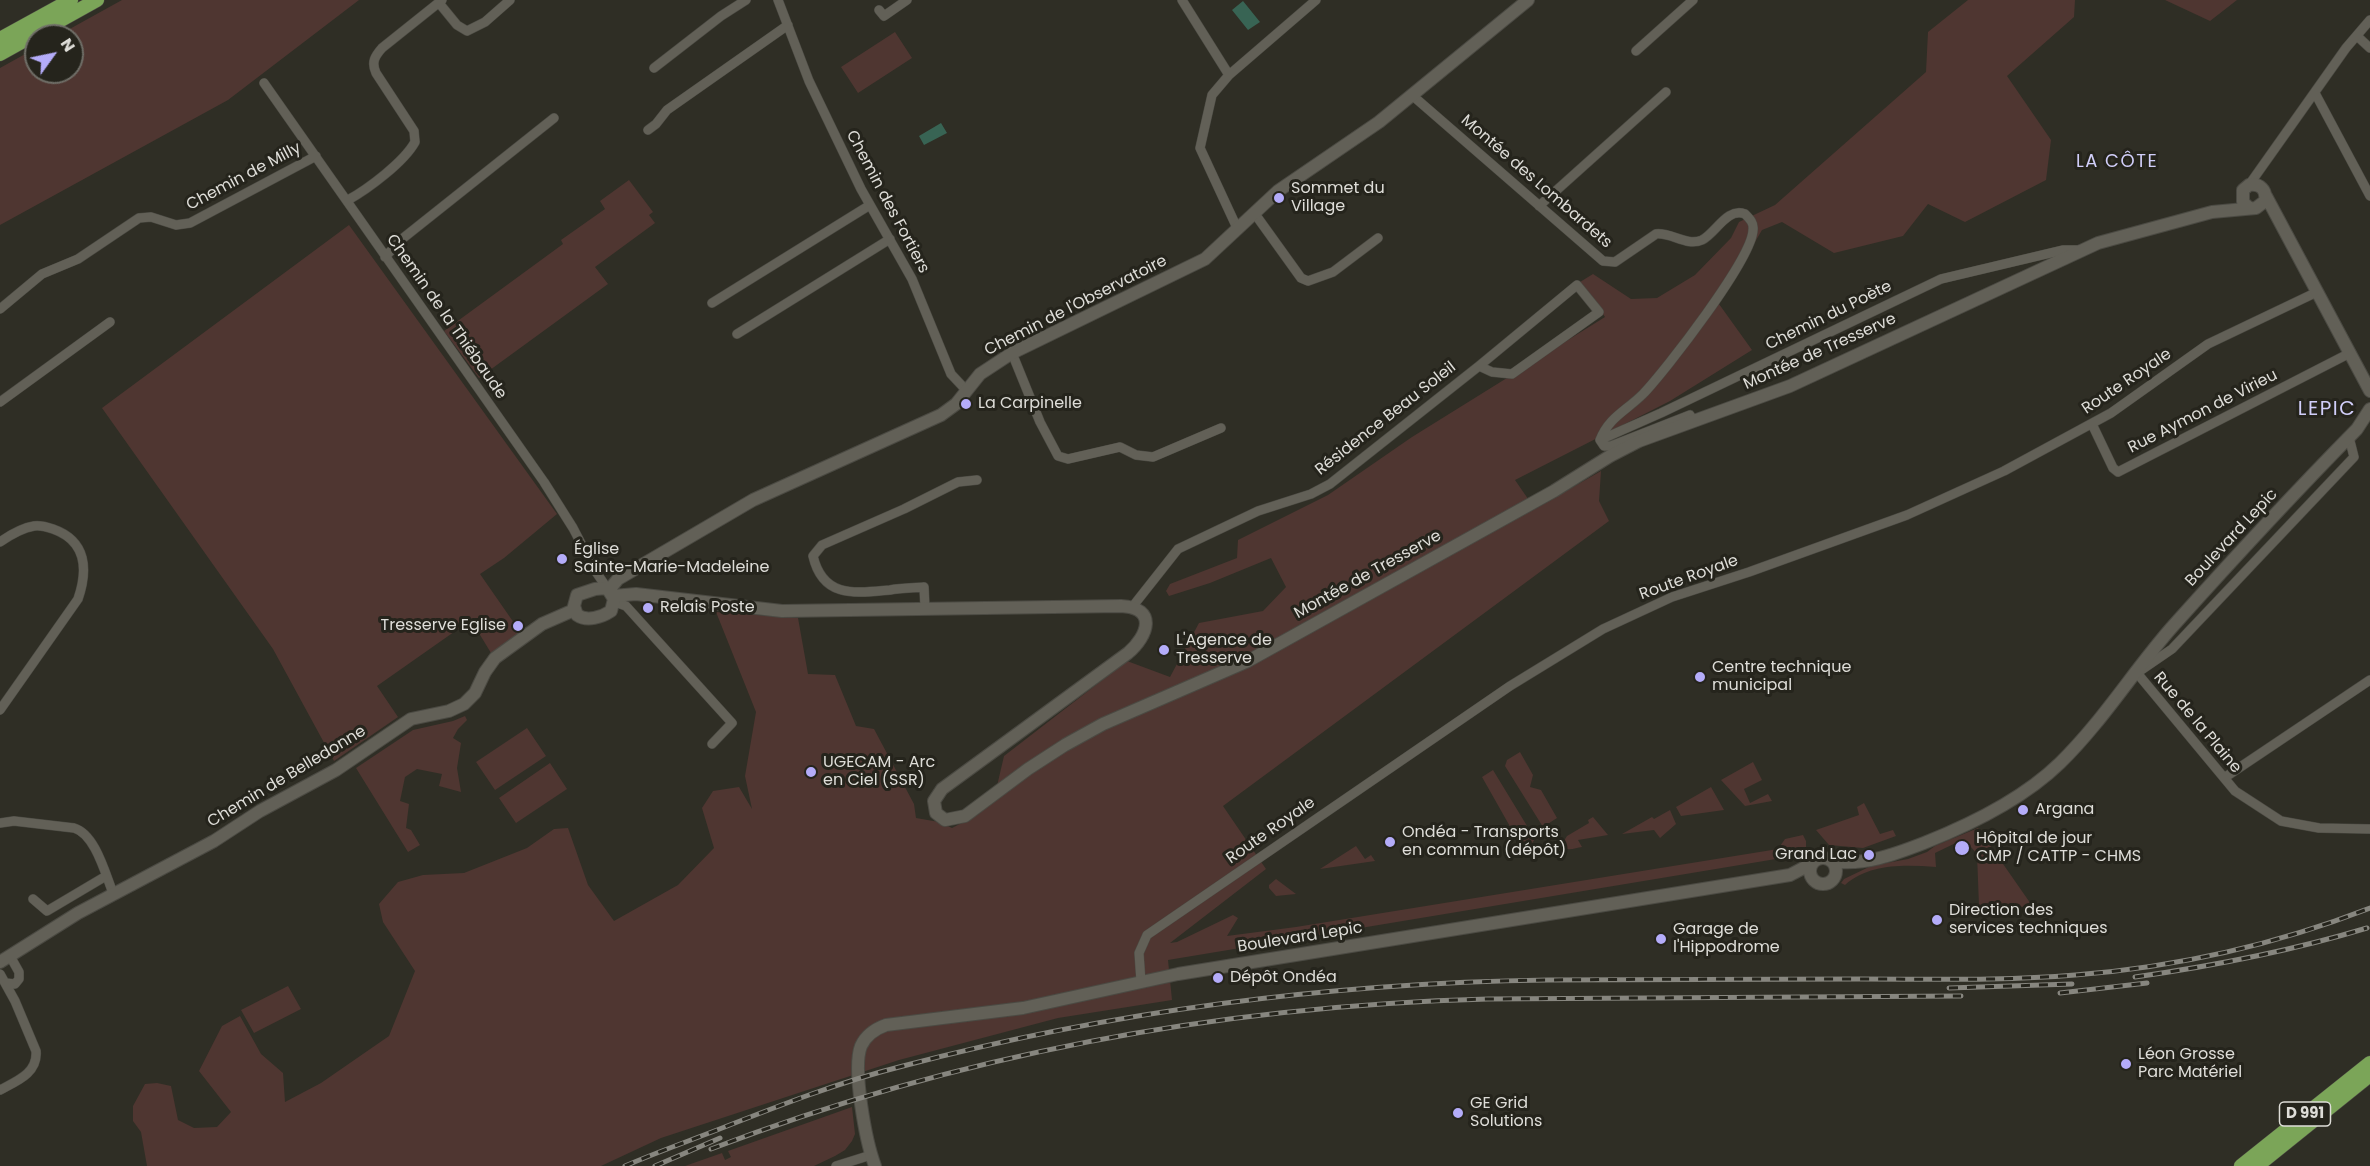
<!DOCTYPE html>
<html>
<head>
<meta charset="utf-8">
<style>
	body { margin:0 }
	#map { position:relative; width:2370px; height:1166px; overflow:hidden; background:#2f2e25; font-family:Poppins,sans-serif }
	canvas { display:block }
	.north { position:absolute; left:24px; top:24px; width:60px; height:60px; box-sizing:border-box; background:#25241c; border:2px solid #6f6e67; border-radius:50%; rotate:57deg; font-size:16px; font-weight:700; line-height:24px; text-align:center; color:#deddd8 }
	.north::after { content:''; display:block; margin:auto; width:21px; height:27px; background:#b4acf9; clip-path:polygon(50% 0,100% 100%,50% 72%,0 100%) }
</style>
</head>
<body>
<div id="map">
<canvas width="2370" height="1166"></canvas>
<div class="north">N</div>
</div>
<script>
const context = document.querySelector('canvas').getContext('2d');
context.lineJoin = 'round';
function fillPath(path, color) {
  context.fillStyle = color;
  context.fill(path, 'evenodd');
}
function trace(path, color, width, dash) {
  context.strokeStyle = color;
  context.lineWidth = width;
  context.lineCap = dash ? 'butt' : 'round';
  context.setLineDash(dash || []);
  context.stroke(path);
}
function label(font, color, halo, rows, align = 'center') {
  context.font = font + ' Poppins,sans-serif';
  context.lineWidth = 6;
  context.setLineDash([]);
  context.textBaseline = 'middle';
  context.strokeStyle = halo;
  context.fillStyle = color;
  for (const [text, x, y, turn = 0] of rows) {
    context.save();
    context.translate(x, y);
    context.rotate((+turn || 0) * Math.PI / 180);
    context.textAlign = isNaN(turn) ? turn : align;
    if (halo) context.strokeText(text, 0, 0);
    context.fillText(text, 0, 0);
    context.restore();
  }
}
const green = new Path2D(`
	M122 0H359L228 100 0 225V68L36 48V72H72V36H57Z
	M1968 0H2075L2074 17 2007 76 2051 140 2046 180 1965 222 1928 204 1903 236 1834 253 1782 222 1762 230 1719 304 1752 350 1670 401 1515 480 1535 509 1601 471 1599 501 1609 521 1223 806 1266 869 1170 943 1177 942 1233 915 1238 918 1227 936 1296 927 1778 849 1785 839 1803 835 1806 841V854L1168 960 1172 1000 1058 1018 899 1060 661 1138 601 1166H147L141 1132 133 1121V1106L145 1084 157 1083 171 1086 178 1120 194 1128 217 1127 231 1112 199 1071 222 1026 240 1016 261 1054 283 1073 285 1102 321 1083 389 1036 415 971 383 922 379 904 398 882 423 875 464 873 527 848 554 829 568 828 588 885 614 921 678 885 714 848 702 808 713 791 739 787 752 809 745 776 756 712 716 612 798 618 808 674 835 675 856 726 874 729 914 804 916 818 939 822 952 828 979 814 997 786 1004 756 1127 661 1170 677 1199 623 1263 611 1286 587 1271 558 1210 583 1169 596 1166 591 1170 584 1237 558 1238 540 1328 495 1412 437 1605 317 1580 282 1593 274 1631 299 1657 298 1695 275 1731 238 1739 222 1775 205 1926 72 1928 32Z
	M2165 0H2237L2210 21Z
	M895 32 912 58 858 93 841 67Z
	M629 180 653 212 649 215 655 223 595 267 608 284 479 378 444 331 563 244 561 240 605 209 600 201Z
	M349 225 557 514 504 558 480 574 521 633 491 653 471 620 377 686 398 717 334 761 273 649 102 408Z
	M465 716 467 720 458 729 453 738 461 743 457 768 461 792 439 786 442 774 417 769 405 777 400 801 409 804 406 828 411 830 420 845 408 852 356 768 413 730 453 721Z
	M527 728 546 756 495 790 476 762Z
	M1520 752 1533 775 1530 787 1541 790 1557 818 1543 827 1505 766 1507 760Z
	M1753 762 1762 780 1744 789 1750 803 1768 794 1772 801 1745 806 1721 780Z
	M550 763 567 789 516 823 499 798Z
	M1493 770 1535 839 1525 853 1482 777Z
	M1711 787 1724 810 1681 816 1676 807Z
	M1864 803 1880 834 1893 830 1896 836 1863 848 1829 845 1816 830 1859 815 1857 807Z
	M1670 810 1676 824 1660 838 1654 830 1622 834 1652 817 1654 819Z
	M1593 817 1608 835 1578 840 1582 847C1575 848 1565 853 1562 844L1567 836 1589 823 1588 820Z
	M1978 828 2033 907 1979 906 1977 854 1964 839 1935 853 1936 867C1904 865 1871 863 1845 885L1841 883 1844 879 1871 866 1908 859 1927 852 1935 846Z
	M1356 846 1365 859 1371 855 1375 861 1320 869Z
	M1276 879 1296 894 1276 896 1269 888V885Z
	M288 986 301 1009 254 1033 241 1010Z
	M852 1107 855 1134 852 1141 845 1150 835 1156 814 1166H685L722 1153 725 1160 731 1157 728 1151Z`);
const water = new Path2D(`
	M1243 1 1260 22 1248 30 1232 10Z
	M941 123 947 133 924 145 919 136Z`);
const street = new Path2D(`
	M778 0 809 81 861 189 912 279 951 374 966 390
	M1182 0 1229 75
	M439 3 457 25 467 31 485 22 510 0
	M879 10 884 16 907 0
	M2357 36 2370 48
	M1636 51 1693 0
	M654 68 721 16 746 0
	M264 83 544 482 573 528 596 572 607 588
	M2315 93 2370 196
	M1413 96 1603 261 1615 262 1656 234C1671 232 1687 247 1702 240 1716 233 1727 207 1745 214 1750 219 1754 223 1753 230 1752 259 1666 370 1643 394 1626 411 1609 417 1600 440
	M648 130 656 124 667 110 788 25
	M2249 185 2346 48 2370 20
	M348 200C368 189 404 162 415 142L414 131 376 73C371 62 375 56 382 48L442 0
	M1539 206 1666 92
	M1255 214 1301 278 1308 281 1333 272 1378 238
	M1238 230 1200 148 1212 95 1229 75 1316 0
	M385 257 402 239 554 118
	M712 303 870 205
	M0 309 42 274 78 259 139 218 151 217 176 225 190 223 316 156
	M737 334 890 239
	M1012 353 1040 422 1058 456 1068 459 1120 447 1136 455 1153 457 1221 428
	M0 402 110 322
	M2092 424 2113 468 2118 472 2350 353
	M2349 437 2354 457 2172 649 2137 673 2235 791 2281 821 2319 828 2370 829
	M1600 440 1661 413 1941 279 2063 250H2080
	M1600 440 1604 446H1611L1690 415 1693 421
	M0 542C10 535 22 528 34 526 41 525 47 527 53 529 87 541 88 570 78 599L0 710
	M615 602 626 606 732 723 712 744
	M1133 606 1178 549 1258 511 1311 494 1330 484 1479 366 1577 285 1599 312 1512 374 1492 372 1479 366
	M925 608 924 587C913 588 901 588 890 590 856 593 823 599 813 556L822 545 904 509 958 482 977 480
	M2224 778 2370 680
	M0 823 14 821 74 828C95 834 105 873 113 893
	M33 899 47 911 106 876
	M0 974 15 1001 36 1051C38 1073 17 1081 0 1090
	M1141 982 1139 953 1147 935 1510 686 1603 629 1672 597 1749 572 1907 515 2004 471 2111 413 2208 344 2317 292
	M6 983 15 984 19 979V972L10 956
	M836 1166 871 1155`);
const secondary = new Path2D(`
	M2266 196 2370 391
	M607 588 614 599 611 611C602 617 587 622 577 615L574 606 577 595 595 589Z
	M609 590 618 579 753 500 941 415 956 404 980 374 1012 353 1205 259 1278 191 1379 122 1528 0
	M613 596 636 594 782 611 1121 606C1158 608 1148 636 1128 653L942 789 934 801 936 813 945 820 965 816 1028 769 1065 745 1103 724 1248 661 1554 491 1610 456 1639 441 1790 386 2098 243 2212 212 2256 208 2265 201C2267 190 2260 183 2249 185L2243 190V202L2249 208
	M1810 871a13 13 0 1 1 26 0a13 13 0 1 1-26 0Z
	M1831 861C1864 866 1893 855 1924 843 1972 824 2023 799 2060 763 2103 721 2134 670 2173 626 2233 559 2294 493 2357 429L2370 409
	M0 962 78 913 214 841 260 811 336 770 411 719 449 711 464 704 475 693 485 672 495 658 542 624 574 610
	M875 1166C866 1142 852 1069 861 1046 866 1035 875 1029 886 1025L1023 1008 1178 974 1790 875 1811 864`);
const primary = new Path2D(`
	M0 39 71 0
	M0 54 97 0
	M2241 1166 2370 1063
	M2257 1166 2370 1075`);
const rail = new Path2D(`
	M2135 977C2213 966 2291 951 2367 928
	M1949 988 2072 984
	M2060 993 2147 983
	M711 1149C960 1054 1221 1006 1488 999L1961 996
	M625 1166C655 1153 686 1142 717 1130 778 1106 839 1082 903 1066 1113 1011 1330 983 1548 980 1652 979 1756 979 1860 979 1932 979 2003 981 2075 975 2176 967 2275 945 2370 908
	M655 1166 720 1138`);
const markers = [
	[1279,198,6,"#b4acf9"],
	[966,404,6,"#b4acf9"],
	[562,559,6,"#b4acf9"],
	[648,608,6,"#b4acf9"],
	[518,626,6,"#b4acf9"],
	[1164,650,6,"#b4acf9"],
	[1700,677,6,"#b4acf9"],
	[811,772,6,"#b4acf9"],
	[2023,810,6,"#b4acf9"],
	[1390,842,6,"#b4acf9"],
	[1962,848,8,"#b4acf9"],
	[1869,855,6,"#b4acf9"],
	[1937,920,6,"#b4acf9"],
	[1661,939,6,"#b4acf9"],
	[1218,978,6,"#b4acf9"],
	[2126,1064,6,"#b4acf9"],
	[1458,1113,6,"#b4acf9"]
];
const shields = [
	[2305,1114,51]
];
const shieldNames = [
	["D 991",2305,1114]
];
const streetNames = [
	["Chemin de Milly",244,177,-28],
	["Montée des Lombardets",1536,182,41],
	["Chemin des Fortiers",887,202,62],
	["Chemin de l'Observatoire",1076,306,-27],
	["Chemin du Poète",1829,316,-26],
	["Chemin de la Thiébaude",446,317,55],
	["Montée de Tresserve",1820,352,-24],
	["Route Royale",2127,382,-34],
	["Rue Aymon de Virieu",2203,412,-27],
	["Résidence Beau Soleil",1386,419,-38],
	["Boulevard Lepic",2232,538,-47],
	["Montée de Tresserve",1368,575,-29],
	["Route Royale",1689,578,-20],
	["Rue de la Plaine",2197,723,50],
	["Chemin de Belledonne",287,777,-31],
	["Route Royale",1271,831,-35],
	["Boulevard Lepic",1300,938,-9]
];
const poiNames = [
	["Sommet du",1291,189],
	["Village",1291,207],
	["La Carpinelle",978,404],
	["Église",574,550],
	["Sainte-Marie-Madeleine",574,568],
	["Relais Poste",660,608],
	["Tresserve Eglise",506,626,"right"],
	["L'Agence de",1176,641],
	["Tresserve",1176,659],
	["Centre technique",1712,668],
	["municipal",1712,686],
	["UGECAM - Arc",823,763],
	["en Ciel (SSR)",823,781],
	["Argana",2035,810],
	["Ondéa - Transports",1402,833],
	["en commun (dépôt)",1402,851],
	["Hôpital de jour",1976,839],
	["CMP / CATTP - CHMS",1976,857],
	["Grand Lac",1857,855,"right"],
	["Direction des",1949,911],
	["services techniques",1949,929],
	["Garage de",1673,930],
	["l'Hippodrome",1673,948],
	["Dépôt Ondéa",1230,978],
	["Léon Grosse",2138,1055],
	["Parc Matériel",2138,1073],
	["GE Grid",1470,1104],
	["Solutions",1470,1122]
];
const neighbourhoodNames = [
	["LA CÔTE",2117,162]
];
const quarterNames = [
	["LEPIC",2327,410]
];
fillPath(green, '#4f3631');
fillPath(water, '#386454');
trace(street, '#4b4a43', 10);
trace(secondary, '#4b4a43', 14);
trace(primary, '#4b4a43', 15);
trace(street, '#626057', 9);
trace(secondary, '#626057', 12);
trace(primary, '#7ba558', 14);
trace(rail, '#87867f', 5);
trace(rail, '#25241c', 3, [9]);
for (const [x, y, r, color] of markers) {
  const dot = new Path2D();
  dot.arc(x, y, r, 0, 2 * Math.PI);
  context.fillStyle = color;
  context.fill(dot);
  trace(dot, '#25241c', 2);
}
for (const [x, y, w] of shields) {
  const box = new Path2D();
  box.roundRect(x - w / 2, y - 12, w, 24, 4.5);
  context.fillStyle = '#25241c';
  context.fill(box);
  trace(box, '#deddd8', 1.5);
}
label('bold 15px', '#deddd8', null, shieldNames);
label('16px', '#deddd8', '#25241c', streetNames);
label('16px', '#deddd8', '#25241c', poiNames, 'left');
context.letterSpacing = '1.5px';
label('18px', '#d1cef9', '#25241c', neighbourhoodNames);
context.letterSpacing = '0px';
context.letterSpacing = '1.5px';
label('20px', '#d1cef9', '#25241c', quarterNames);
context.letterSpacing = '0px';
</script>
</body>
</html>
